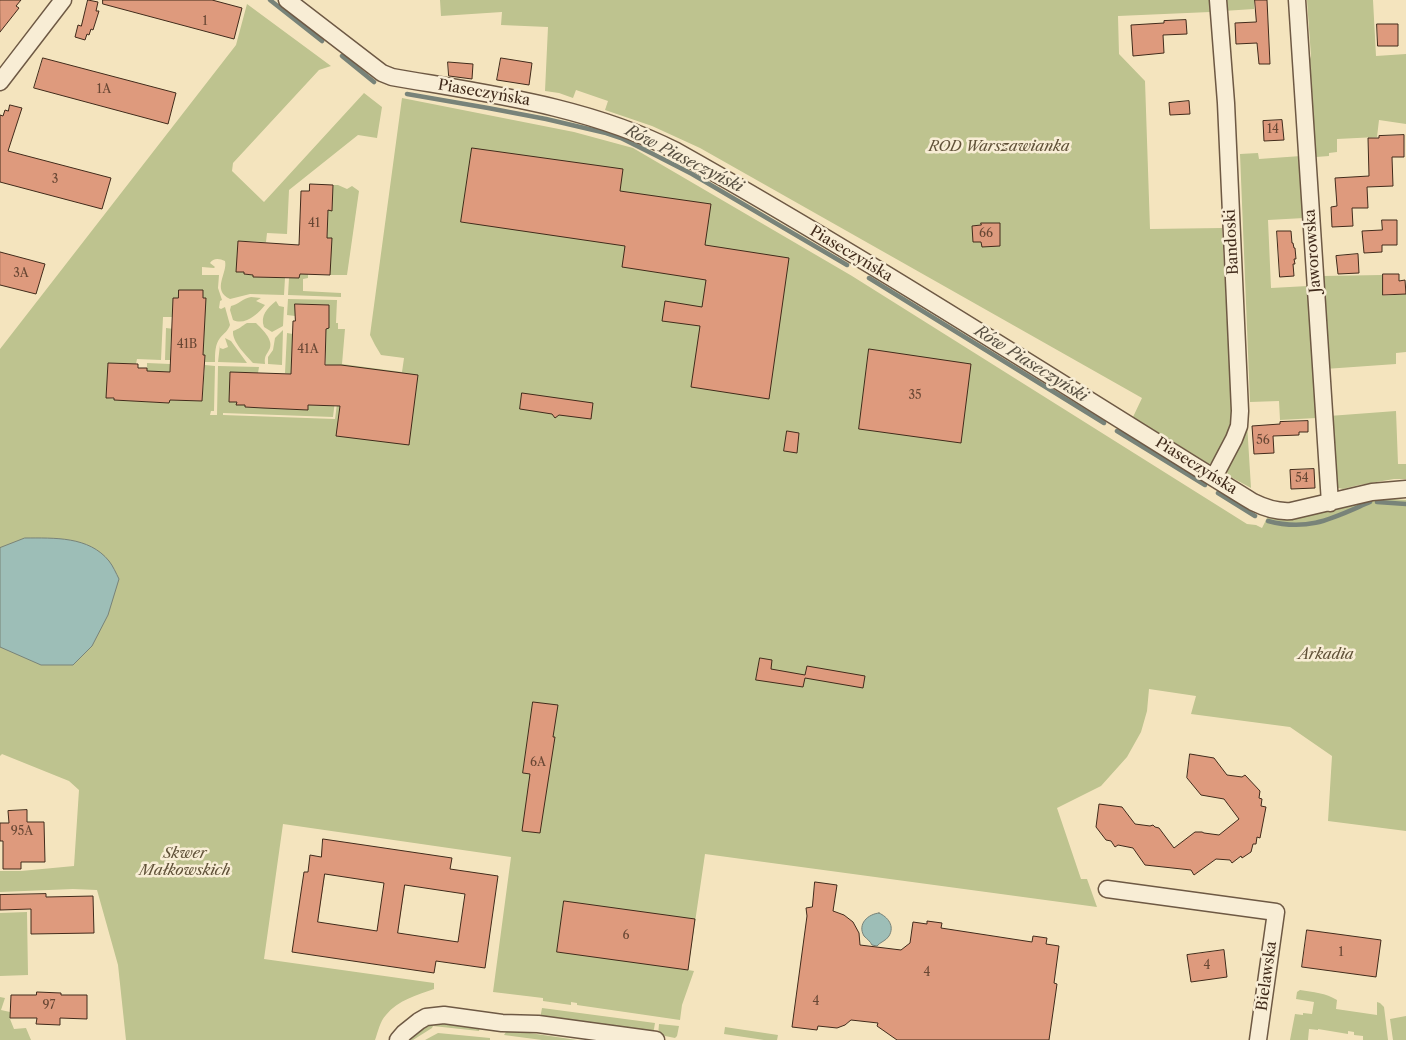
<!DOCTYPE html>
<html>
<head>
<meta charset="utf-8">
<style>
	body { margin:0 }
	canvas { display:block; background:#f4e4be }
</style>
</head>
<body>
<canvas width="1406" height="1040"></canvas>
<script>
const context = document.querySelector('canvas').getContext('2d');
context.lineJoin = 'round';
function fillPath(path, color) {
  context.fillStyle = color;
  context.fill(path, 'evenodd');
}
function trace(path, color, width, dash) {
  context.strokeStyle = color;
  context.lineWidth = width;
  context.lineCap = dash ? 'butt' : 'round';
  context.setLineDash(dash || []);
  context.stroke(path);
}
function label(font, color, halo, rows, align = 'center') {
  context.font = font + ' "Libre Caslon Text",serif';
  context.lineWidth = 5;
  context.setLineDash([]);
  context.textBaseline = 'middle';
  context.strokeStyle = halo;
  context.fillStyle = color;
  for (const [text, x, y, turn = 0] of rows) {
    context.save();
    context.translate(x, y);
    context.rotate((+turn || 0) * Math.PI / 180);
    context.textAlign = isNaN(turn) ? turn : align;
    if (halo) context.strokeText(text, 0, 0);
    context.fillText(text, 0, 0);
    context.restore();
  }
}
const green = new Path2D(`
	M440 0H1210V12L1118 16 1119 54 1145 81 1150 229 1222 228 1229 358 1233 418 1230 434 1215 461 1209 464 1133 417 1142 398 700 148 652 126 605 110 608 101 576 90 573 98 559 93 545 91 548 27 501 25 502 12 441 16Z
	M1223 0H1254V9L1223 11Z
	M1307 0H1373L1376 56 1406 54V124L1379 120 1377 137 1337 139V152L1329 153V156L1316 157 1309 62 1311 56Z
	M247 4 331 66 319 70 233 163 232 171 264 202 364 93 382 107 377 138 358 135 289 190 287 234 267 233 266 242 238 241 237 272H244L245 274 253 275V277L285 278 284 295 250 294 230 299C211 290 228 273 225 261 219 258 213 258 210 263L215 267 214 268 202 267V275H219L218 288 222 300 220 301 219 308 221 309 225 307 230 325C228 331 224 333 220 338 215 344 215 354 215 362H205V355H203L205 298H203V291L179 290 178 298H173L172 317H163L161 360 137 359 136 364 108 363 107 398 114 399V400L169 403 170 400 202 401 205 365 215 366 214 411H211L210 415H217L218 366 259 367 258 373 230 372 229 402H237L236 404 245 405V407L308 410V405L323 406 326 365V335L324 329H328V305L296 304 295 316 287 315 288 299 337 300 336 323H338V329H345L342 364 402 372 404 358 381 355 375 345 370 335 402 98 574 132 633 148 852 276 1247 524 1256 525 1262 528 1269 514 1378 498 1406 500V831L1328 821 1332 756 1290 727 1191 714 1196 696 1149 689 1147 711 1141 732 1127 757 1101 786 1057 808 1081 879H1087L1097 907 705 854 688 970 694 971 682 1005 680 1020 577 1005V1003L571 1002V1005L543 1001V998L493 992 511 857 283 824 264 959 434 983V989C417 995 398 1000 386 1015 380 1021 378 1032 375 1040H126L118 965 97 890 73 889 0 892V871H21L74 866 79 790 69 781 2 754 0 756V349L236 45ZM342 366 335 419 223 415V413L333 417 339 368Z
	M1258 153 1259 159 1301 156 1304 218 1268 220 1271 288 1308 286 1316 418 1280 420 1279 401 1250 402 1240 154Z
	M333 185H338L347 189 352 186 359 191 347 275H330L327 238 328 210H332Z
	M300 274H308V278L303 279V291L341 293V297L288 295 289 278H299Z
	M1382 275 1383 296 1406 294V352L1396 353V364L1325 369 1323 276Z
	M251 297 261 298 256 301 265 305C258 314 245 326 233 320L230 310 231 306C238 305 243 298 251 297Z
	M276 301 279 306 284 307 283 326 272 332 264 327C260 316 267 308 276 301Z
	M247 323H256C262 329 273 339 270 348 267 355 264 355 265 364L253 363C246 355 232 342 233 331 239 329 242 326 247 323Z
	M166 328 174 329 171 335 170 360H165Z
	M283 330 282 365 268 364V357L273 350 275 338Z
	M287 333 293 334 291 374 285 373Z
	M225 338 231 341 247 363 218 362 220 345V348L223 349 228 347Z
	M147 363 170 364V374L147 371Z
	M1396 411 1398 464H1406V479H1394L1359 485 1343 489 1338 488 1334 482 1329 416Z
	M1247 423 1251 488 1229 476 1227 472 1228 464Z
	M27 912 28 975 0 976V913Z
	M1300 990C1313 992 1326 993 1337 1000L1336 1009 1377 1015V1002L1380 1003 1384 1007 1388 1040H1363V1036L1354 1035V1032L1348 1031V1034L1318 1029V1030L1309 1029 1308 1040H1290L1295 1014 1303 1015V1013L1312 1014 1314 1002 1296 999 1297 992Z
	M0 997 5 998 1 1010 10 1012V1019L14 1029 26 1028 31 1040H0Z
	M542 1008 655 1023 653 1035 540 1019Z
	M1406 1016V1040H1393L1390 1019Z
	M438 1021 480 1026 479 1031 433 1026 432 1028 413 1040H407L421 1027Z
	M659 1024 679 1026 677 1036 675 1038 660 1035 658 1036Z
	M725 1027 778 1035 777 1040H764L724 1034Z
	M509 1030 577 1040H542L504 1035 506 1032Z
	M438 1033 490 1038V1040H425Z`);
const water = new Path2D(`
	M25 538C54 538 89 536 109 561 113 566 116 573 119 579L108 615 92 646 73 665H41L0 647V548Z
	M879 913C888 917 895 926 889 936 886 941 880 942 877 946L872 945C870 941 867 939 864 936 857 924 868 914 879 913Z`);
const stream = new Path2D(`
	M270 0 322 41
	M342 56 374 82
	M407 94 488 108 546 119 606 133 621 138 655 155 692 174 847 265
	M869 278 1104 423
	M1117 431 1205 485
	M1218 493 1255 516
	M1377 502 1406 504
	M1268 521C1309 532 1333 518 1370 502`);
const building = new Path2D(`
	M0 0H21L16 6 19 8 0 32Z
	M88 0 98 2 96 11H99L93 30 91 29 89 35 87 34 85 40 75 37 78 25 81 26Z
	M103 0H212L242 8 234 39 103 4Z
	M1255 0H1267L1270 64H1259L1257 43 1236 44 1235 23 1256 22Z
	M1186 20 1187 34 1163 35 1164 53 1133 56 1131 25 1164 23V21Z
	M1377 24H1398V46H1378Z
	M43 58 176 93 168 124 34 88Z
	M501 58 532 63 529 85 497 80Z
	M448 62 473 64 472 79 449 76Z
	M1189 101 1190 114 1170 115 1169 103Z
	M10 105 22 108 8 151 111 178 102 209 0 182V115L3 116 5 110 8 111Z
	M1282 120 1284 140 1264 141 1263 121Z
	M1404 135V157H1392L1393 186 1367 187 1368 208H1352L1353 226 1332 227 1331 207 1337 206 1335 178 1369 176 1368 138H1379V136Z
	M472 148 623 169 620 191 711 204 705 245 789 258 769 399 691 387 700 326 662 321 665 301 702 307 706 280 622 267 625 246 461 222Z
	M310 184 333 185 332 211 328 210 327 238H332L330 275 300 274 299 278 253 277V275L244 274V272H236L238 241 299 245 301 191H309Z
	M1382 220H1397V245H1382V252L1364 253 1362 231 1382 230Z
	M981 223H1000V246L982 247 981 242H973L972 226 981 225Z
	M1277 231H1291L1292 243H1293L1294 248H1295L1296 259H1294L1295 264H1293L1294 276 1280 277Z
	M0 252 45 264 36 294 0 285Z
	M1358 254 1359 273 1338 274 1336 256Z
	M1383 274H1399V281L1405 280 1406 294 1383 295Z
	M179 290H203V298H206L203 355H205L202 401 170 400 169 403 114 400V398H106L108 363 138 364V368H147V371L170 372 173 298H178Z
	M295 304 329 305V328L326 329 325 365H341L418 375 409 445 336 436 340 406 308 405V410L263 408 245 407V405H236L237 402H229L230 372 291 374 293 321H295Z
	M869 349 971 364 961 443 859 429Z
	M522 393 593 403 591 419 559 415 555 418 552 414 520 409Z
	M1308 421V432H1299V435L1273 436 1274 453 1254 454 1252 426 1280 424V422Z
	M787 431 799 433 797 453 784 451Z
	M1314 469 1315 488 1291 489 1290 470Z
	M760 658 772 660 771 669 805 675 807 666 865 676 863 688 805 678 803 687 756 680Z
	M533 702 558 705 553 737H555L540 833 522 831 530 774 523 773Z
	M1190 754 1214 758 1227 775 1242 777 1245 775 1260 791 1259 798 1262 799 1261 806 1266 807 1260 838 1257 837 1256 844H1253L1251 852 1242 858 1241 856 1232 863 1230 860 1216 859 1194 875 1191 870 1145 865 1133 848 1118 845 1115 847 1111 841 1106 840 1096 827 1099 804 1122 807 1135 824 1150 826 1153 825 1155 827 1159 828 1174 848 1195 832H1202L1204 833 1219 835 1239 819 1224 799 1201 795 1187 778Z
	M27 810V822H44L45 862H21V869H3V841H0V823H9L8 811Z
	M323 839 452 858 450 869 498 876 485 968 436 961 434 973 292 952 304 872H308L310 855 321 857ZM325 874 384 883 377 931 318 922ZM405 885 465 894 458 942 398 933Z
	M815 882 837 885 833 911 844 915 853 922 859 933 860 945 901 950 910 943 913 922 927 924V921L942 923 941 928 1032 942 1033 936 1047 938 1046 944 1059 946 1054 983 1057 984 1049 1040H897L877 1026 878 1023 851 1020 845 1025 837 1028 818 1026 817 1030 792 1027 807 916 806 908 812 907Z
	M46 894V897L93 896 94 933 31 934V909L0 910V895Z
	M564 901 695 919 688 970 557 952Z
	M1307 930 1381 940 1376 977 1302 967Z
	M1224 950 1227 977 1191 982 1187 955Z
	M37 992 61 993V995H87V1019L60 1018V1025L36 1024 37 1018H10L11 995H36Z`);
const minor = new Path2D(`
	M287 0 382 73 392 77C489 94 587 106 676 151 872 261 1061 384 1253 502 1265 508 1277 512 1291 511L1372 492 1406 489
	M1297 0 1330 503
	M0 82 63 0
	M1214 477 1234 439 1239 426 1240 411 1226 103 1218 0
	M1107 889 1276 912 1258 1040
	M398 1040 404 1033 419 1021 426 1017 444 1015 502 1023 538 1024 656 1040`);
const numberNames = [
	["1",205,22],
	["1A",104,90],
	["14",1273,130],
	["3",55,180],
	["41",314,224],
	["66",986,234],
	["3A",21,274],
	["41B",187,345],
	["41A",308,350],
	["35",915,396],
	["56",1263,441],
	["54",1302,479],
	["6A",538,763],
	["95A",22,832],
	["6",626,936],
	["1",1341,953],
	["4",1207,966],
	["4",927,973],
	["4",816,1002],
	["97",49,1006]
];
const streetNames = [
	["Piaseczyńska",484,93,10],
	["Bandoski",1232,242,-93],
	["Jaworowska",1313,251,-94],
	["Piaseczyńska",851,254,31],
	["Piaseczyńska",1196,466,32],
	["Bielawska",1267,976,-82]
];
const parkNames = [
	["ROD Warszawianka",999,147],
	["Arkadia",1326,655],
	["Skwer",185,854],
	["Małkowskich",185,871]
];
const waterNames = [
	["Rów Piaseczyński",684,159,27],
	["Rów Piaseczyński",1031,364,32]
];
fillPath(green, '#bec38f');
fillPath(water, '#9dbeb7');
trace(water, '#788379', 1);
trace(stream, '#788379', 4.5);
fillPath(building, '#de9a7d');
trace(building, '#412b1b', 1);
trace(minor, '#6e5944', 19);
trace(minor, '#f8edd5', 16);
label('12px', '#684734', null, numberNames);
label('15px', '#412b1b', '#f8edd5', streetNames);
label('italic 15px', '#605138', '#f8edd5', parkNames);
label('italic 16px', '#585042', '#f8edd5', waterNames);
</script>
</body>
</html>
